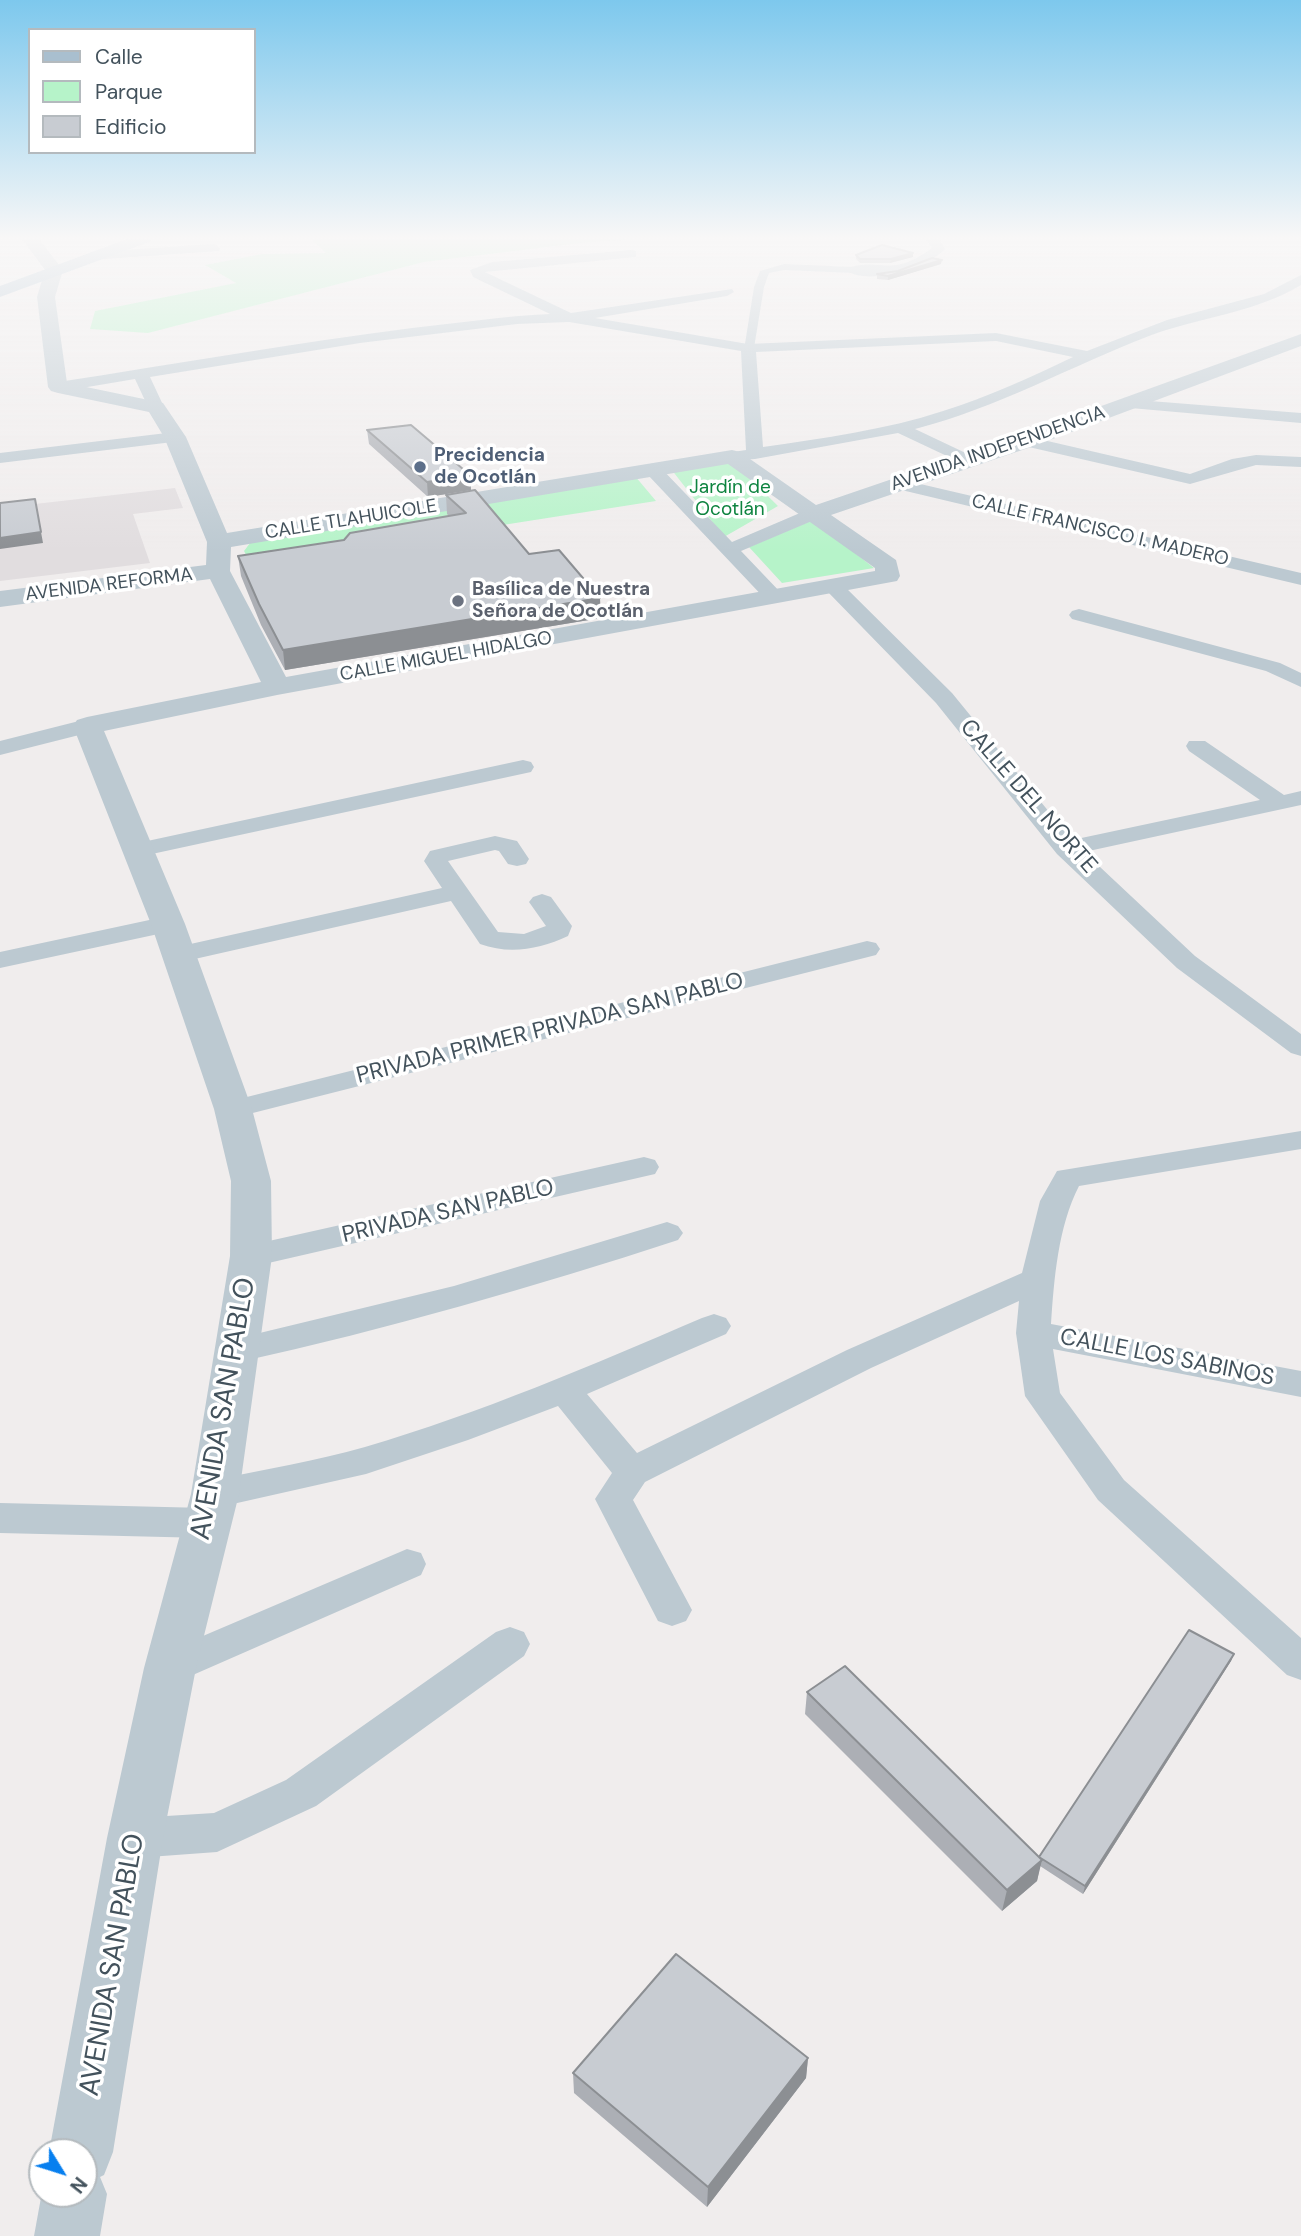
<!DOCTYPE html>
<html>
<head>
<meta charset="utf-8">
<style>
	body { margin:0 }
	#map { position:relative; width:1301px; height:2236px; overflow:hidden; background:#f0eded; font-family:"DM Sans",sans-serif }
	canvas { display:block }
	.legend { position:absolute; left:28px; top:28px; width:228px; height:126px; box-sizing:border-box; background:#fff; border:2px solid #b4babe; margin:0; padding:9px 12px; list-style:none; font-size:21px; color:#43525c }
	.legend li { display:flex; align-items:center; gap:14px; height:35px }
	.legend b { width:35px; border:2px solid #b4babe }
	.north { position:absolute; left:28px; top:2138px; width:70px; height:70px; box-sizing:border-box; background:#fff; border:2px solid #b4babe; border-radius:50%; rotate:128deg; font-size:19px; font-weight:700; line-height:28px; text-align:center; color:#43525c }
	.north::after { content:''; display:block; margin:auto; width:24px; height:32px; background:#077fef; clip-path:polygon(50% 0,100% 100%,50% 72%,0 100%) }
</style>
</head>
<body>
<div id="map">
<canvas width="1301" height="2236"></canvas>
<ul class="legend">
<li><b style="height:9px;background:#a9bfcf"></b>Calle</li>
<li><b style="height:19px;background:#b6f3c9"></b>Parque</li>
<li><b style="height:19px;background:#c8ccd2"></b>Edificio</li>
</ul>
<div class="north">N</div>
</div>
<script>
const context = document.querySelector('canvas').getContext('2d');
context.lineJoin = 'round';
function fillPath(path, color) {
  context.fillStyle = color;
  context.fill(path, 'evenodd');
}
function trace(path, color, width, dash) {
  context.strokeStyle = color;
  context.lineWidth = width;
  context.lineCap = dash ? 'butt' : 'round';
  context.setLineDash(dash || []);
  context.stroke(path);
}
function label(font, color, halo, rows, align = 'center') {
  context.font = font + ' "DM Sans",sans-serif';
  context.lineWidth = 7;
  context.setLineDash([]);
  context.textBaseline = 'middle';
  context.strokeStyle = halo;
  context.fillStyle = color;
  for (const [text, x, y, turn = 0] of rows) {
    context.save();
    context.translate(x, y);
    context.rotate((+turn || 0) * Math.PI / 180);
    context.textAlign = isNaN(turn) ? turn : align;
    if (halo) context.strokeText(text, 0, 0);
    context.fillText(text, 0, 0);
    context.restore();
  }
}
const education = new Path2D(`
	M175 488 183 508 133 514 150 563 0 581V508Z`);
const green = new Path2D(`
	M311 239H635L580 243 424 262 148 333 90 329 95 311 236 283 205 265 262 254 326 253Z
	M730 459 778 506 724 537 671 469Z
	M635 476 656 501 490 527 256 574 244 551 253 539Z
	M813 520 874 568 782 583 749 547Z`);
const pedestrian = new Path2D(`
	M784 264 853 267 858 270 853 273 784 270 769 273 764 287 754 348 744 350 754 287 760 271Z`);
const minor = new Path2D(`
	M926 239H939L945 249C929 267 867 287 846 270 857 261 882 267 896 265 910 263 921 256 932 248Z
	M214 244 220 248 219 251 92 260 85 256 92 252Z
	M631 250 636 251V257L485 272 571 313 732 289 734 292 727 296 595 318 748 344 996 333 1087 351 1167 320 1264 294 1301 275V285C1255 313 1199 317 1149 336 1071 366 997 408 915 429L972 456 974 460 972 464 966 465 898 433 755 459 726 461 724 457 726 453 746 450 741 351 569 322 517 324 360 343 150 377 164 407 156 412 148 407 135 379 58 392 50 387 58 382C176 364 293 343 412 328 458 323 504 316 550 314L473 277 470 270 492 262ZM996 341 1073 357C1031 377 988 397 943 411 885 430 824 438 763 447L756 352Z
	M1125 399 1301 413V423L1119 407 1117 404 1119 401Z
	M175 432 183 437 181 441 0 463V453Z
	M1026 436 1190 474 1232 459 1256 455 1301 457V467L1256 465 1190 484 1020 445 1018 441 1020 437Z
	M653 465 659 466 732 542 807 510H819L822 514 819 518 741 551 782 594 785 598 782 602H768L647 474 644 470 647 466Z
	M899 479 1301 573V585L893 488 890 484 893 480Z
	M833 580 840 582 952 693 1072 840 1260 800 1189 751 1186 746 1189 741H1205L1284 795 1301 791V805L1084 852 1195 956 1301 1034V1056L1291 1053 1177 968 1057 854 936 703 826 590 823 586 826 582Z
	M1079 609 1280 663 1301 673V687L1266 671 1072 619 1069 615 1072 611Z
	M87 719 95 721 98 726 95 731 0 755V741Z
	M523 760 531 762 534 767 531 772 138 857 129 855 126 850 129 845 138 843Z
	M495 836 517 841 529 859 526 864 517 866 508 864 499 851 495 850 448 861 498 932 524 934 546 926 529 902 533 897 542 894 551 897 572 926 568 936C540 949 510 955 480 944L451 901 177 963 168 961 164 955 168 949 177 947 442 888 424 861 430 851Z
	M168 916 177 918 181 924 177 930 0 968V952Z
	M867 941 876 943 880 949 876 955 233 1118 223 1115 218 1109 223 1103Z
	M1301 1131V1149L1079 1186C1058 1227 1054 1279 1051 1324L1301 1371V1397L1053 1349 1060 1393 1124 1480 1301 1638V1680L1287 1675 1098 1500 1025 1396 1016 1333 1019 1301 871 1368 645 1482 633 1500 692 1610 686 1621 672 1626 658 1621 595 1499 612 1473 558 1406 468 1440 366 1474 215 1508 202 1504 196 1494 202 1484 215 1480C265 1469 316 1461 365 1447 481 1413 592 1365 702 1318L714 1314 726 1318 731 1326 726 1334 587 1394 637 1453 847 1350 1022 1273 1040 1201 1057 1171Z
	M644 1157 655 1160 659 1167 655 1174 251 1267 240 1264 235 1256 240 1248 251 1245Z
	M667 1222 678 1226 683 1233 678 1240C534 1287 388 1329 239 1362L227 1359 222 1350 227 1341 239 1338 454 1286Z
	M0 1503 206 1508 219 1513 225 1523 219 1533 206 1538 0 1533Z
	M407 1549 421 1553 426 1564 421 1575 170 1685 156 1680 150 1668 156 1656Z
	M510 1627 524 1632 530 1644 524 1656 316 1806 217 1852 135 1858 120 1852 113 1838 120 1824 135 1818 214 1813 286 1780 496 1632Z`);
const tertiary = new Path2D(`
	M22 239H39L63 270 55 297 67 383 163 403 186 437 227 533 732 450 740 452 816 505 1018 436 1301 334V346L1034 446 831 515 896 560 900 576 897 581 277 695 104 731 185 924 252 1109 271 1181 272 1256 239 1494 196 1668 163 1838 113 2152 104 2175 100 2177 107 2194 100 2236H34L42 2192 84 2194V2152H49L107 1838 144 1668 191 1494 230 1256 231 1181 214 1109 151 924 73 726 77 720 87 717 261 682 210 579 0 607V591L206 565 207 542 164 437 149 412 58 393 51 391 48 387 37 297 45 270ZM728 464 875 568V571L286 677 230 571 231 547Z`);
const primary = new Path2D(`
	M127 239H151L149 242 0 297V286Z`);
const wall = new Path2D(`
	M913 253V257L890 263H860L856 259V255Z
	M941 264 888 280 877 279V274Z
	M367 430 470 475 471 490 428 497 369 444Z
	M446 495 529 554 601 618 285 670 261 625 241 576 238 556 344 540 449 516 447 514Z
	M1234 1654 1231 1661 1083 1894 1040 1866 1037 1881 1002 1911 805 1714 807 1692 1039 1857Z
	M808 2058 806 2078 707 2207 574 2093 573 2073Z`);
const shadedWall = new Path2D(`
	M913 253V257L890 263 891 259Z
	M942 260 941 264 888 280V276Z
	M470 475 471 490 428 497 427 482Z
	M41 532 43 543 0 549V538Z
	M600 598 601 618 285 670 283 650Z
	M1234 1654 1231 1661 1083 1894 1085 1886Z
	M1042 1860 1037 1881 1002 1911 1007 1890Z
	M808 2058 806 2078 707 2207 708 2187Z`);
const building = new Path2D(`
	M882 245 913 253 891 259H860L856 255Z
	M932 258 942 260 888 276 877 274 898 271Z
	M411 425 470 475 427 482 367 430Z
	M475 490 529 554 559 550 600 598 283 650 259 604 238 556 344 540 350 533 466 513 446 495Z
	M35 499 41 532 0 538V503Z
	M1189 1630 1234 1654 1085 1886 1039 1857Z
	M845 1666 1042 1860 1007 1890 807 1692Z
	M676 1954 808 2058 708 2187 573 2073Z`);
const markers = [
	[420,467,7,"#5c6f8a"],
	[458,601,7,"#6b7280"]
];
const farStreetnames = [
	["AVENIDA INDEPENDENCIA",998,449,-19],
	["CALLE TLAHUICOLE",351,520,-9],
	["CALLE FRANCISCO I. MADERO",1100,531,13],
	["AVENIDA REFORMA",109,585,-7],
	["CALLE MIGUEL HIDALGO",446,657,-10]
];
const farServicenames = [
	["Precidencia",434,456],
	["de Ocotlán",434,478]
];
const farParknames = [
	["Jardín de",730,488],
	["Ocotlán",730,510]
];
const farWorshipnames = [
	["Basílica de Nuestra",472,590],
	["Señora de Ocotlán",472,612]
];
const streetNames = [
	["CALLE DEL NORTE",1028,797,49],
	["PRIVADA PRIMER PRIVADA SAN PABLO",550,1029,-14],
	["PRIVADA SAN PABLO",448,1212,-13],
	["CALLE LOS SABINOS",1167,1358,11]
];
const nearStreetnames = [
	["AVENIDA SAN PABLO",224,1409,-80],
	["AVENIDA SAN PABLO",113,1965,-80]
];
fillPath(education, '#e1dddf');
fillPath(green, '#b6f3c9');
fillPath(pedestrian, '#bcc9d1');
fillPath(minor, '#bcc9d1');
fillPath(tertiary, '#bcc9d1');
fillPath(primary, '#a9bfcf');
fillPath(wall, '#acafb5');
fillPath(shadedWall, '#8c8f93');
fillPath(building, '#c8ccd2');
trace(building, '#8c8f93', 2);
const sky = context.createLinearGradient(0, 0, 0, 552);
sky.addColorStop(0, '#7dc8ed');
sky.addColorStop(0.43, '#f8f7f7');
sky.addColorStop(1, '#f8f7f700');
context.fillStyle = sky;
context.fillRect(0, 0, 1301, 552);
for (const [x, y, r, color] of markers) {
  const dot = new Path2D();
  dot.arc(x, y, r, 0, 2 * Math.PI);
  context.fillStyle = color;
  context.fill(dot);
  trace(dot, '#fff', 2.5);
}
label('19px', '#43525c', '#fff', farStreetnames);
label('bold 19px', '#4e5e75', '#fff', farServicenames, 'left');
label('19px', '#0e8440', '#fff', farParknames);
label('bold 19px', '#5b616d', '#fff', farWorshipnames, 'left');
label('23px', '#43525c', '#fff', streetNames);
label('28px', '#43525c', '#fff', nearStreetnames);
</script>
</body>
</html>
